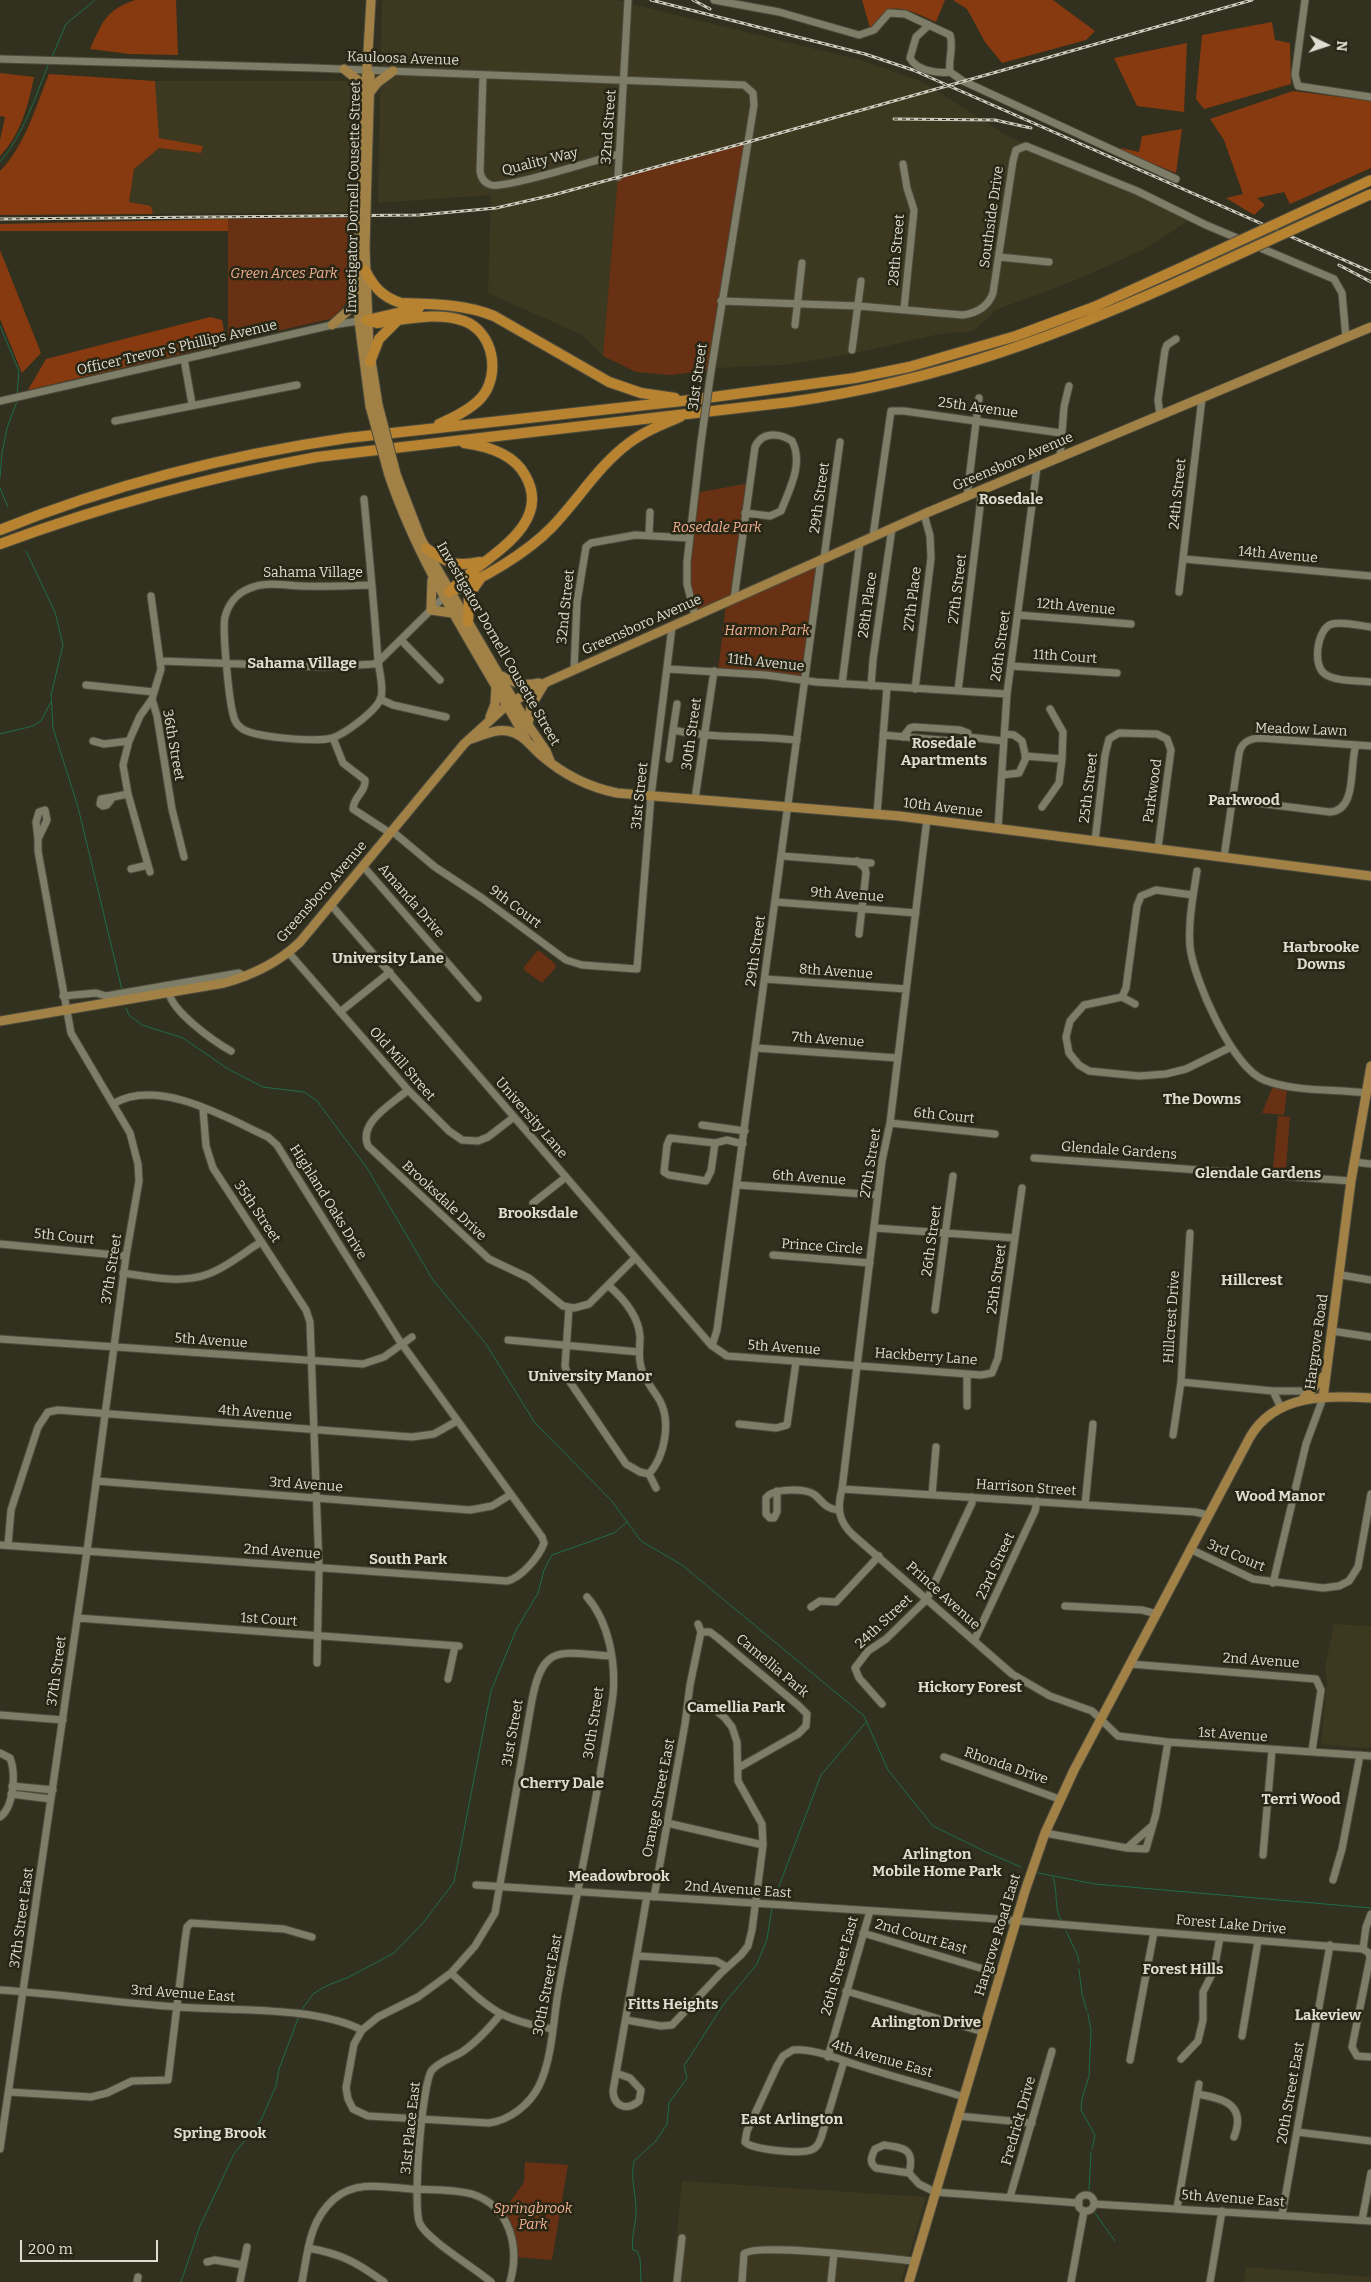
<!DOCTYPE html>
<html>
<head>
<meta charset="utf-8">
<style>
	body { margin:0 }
	#map { position:relative; width:1371px; height:2282px; overflow:hidden; background:#32301e; font-family:Bitter,serif }
	canvas { display:block }
	.north { position:absolute; left:1301px; top:20px; width:50px; height:50px; -webkit-text-stroke:4px #282615; paint-order:stroke; rotate:94deg; font-size:14px; font-weight:700; line-height:20px; text-align:center; color:#deddd1 }
	.north::after { content:''; display:block; margin:auto; width:18px; height:22px; background:#deddd1; clip-path:polygon(50% 0,100% 100%,50% 72%,0 100%) }
	.scale { position:absolute; left:20px; top:2240px; width:138px; height:22px; box-sizing:border-box; border:2px solid #deddd1; border-top:0; padding-left:6px; font-size:15px; line-height:18px; white-space:nowrap; color:#deddd1; -webkit-text-stroke:4px #282615; paint-order:stroke }
</style>
</head>
<body>
<div id="map">
<canvas width="1371" height="2282"></canvas>
<div class="north">N</div>
<div class="scale">200 m</div>
</div>
<script>
const context = document.querySelector('canvas').getContext('2d');
context.lineJoin = 'round';
function fillPath(path, color) {
  context.fillStyle = color;
  context.fill(path, 'evenodd');
}
function trace(path, color, width, dash) {
  context.strokeStyle = color;
  context.lineWidth = width;
  context.lineCap = dash ? 'butt' : 'round';
  context.setLineDash(dash || []);
  context.stroke(path);
}
function label(font, color, halo, rows, align = 'center') {
  context.font = font + ' Bitter,serif';
  context.lineWidth = 5;
  context.setLineDash([]);
  context.textBaseline = 'middle';
  context.strokeStyle = halo;
  context.fillStyle = color;
  for (const [text, x, y, turn = 0] of rows) {
    context.save();
    context.translate(x, y);
    context.rotate((+turn || 0) * Math.PI / 180);
    context.textAlign = isNaN(turn) ? turn : align;
    if (halo) context.strokeText(text, 0, 0);
    context.fillText(text, 0, 0);
    context.restore();
  }
}
const built = new Path2D(`
	M382 0H616L860 60 921 81 1006 135 1136 194 1188 221 1145 249 1076 280 998 309 973 331 940 334 851 354 786 365 729 367 670 375 636 372 603 356 582 335 488 293 491 195 378 203Z
	M155 81H348L358 92 354 212 153 214 151 206 129 202 134 169 159 148 201 153 203 147 159 138Z
	M1334 1624 1371 1626V1748L1326 1745 1321 1742 1327 1682 1325 1667Z
	M682 2181 926 2197 901 2282H672Z
	M1246 2267 1371 2277V2282H1244Z`);
const green = new Path2D(`
	M748 142 711 370 670 375 636 372 603 356 618 177Z
	M354 218C353 252 363 299 330 319L228 342V219Z
	M750 483 734 598 821 559 805 680 718 672 726 603 695 616 687 584 695 493Z
	M537 951H540L555 964 556 967 542 983 524 970V967Z
	M1273 1086 1287 1090 1284 1115 1262 1113Z
	M1278 1116 1290 1117 1286 1168H1273Z
	M525 2162 568 2165 552 2260 515 2257 501 2215 524 2182Z`);
const forest = new Path2D(`
	M135 0H176L178 55 130 54 90 49C103 21 105 11 135 0Z
	M862 0H945L936 22C923 17 900 3 887 11 881 16 876 23 870 28Z
	M953 0H1053L1095 31 1086 40 1002 63 985 42 967 9Z
	M1272 22 1275 40 1290 43 1291 84 1204 109 1196 99 1202 35Z
	M1187 43 1184 112 1137 106 1114 58Z
	M0 73 34 77C28 106 21 134 0 156V140L5 117 0 116Z
	M49 74 155 81 159 138 203 146 201 153 159 148 134 169 129 202 151 206 153 214 0 215V171C25 146 36 106 49 74Z
	M1293 91 1371 101V168L1290 204 1284 192 1257 198 1265 205 1254 215 1226 198 1243 194 1224 140 1210 119Z
	M1182 129 1176 173 1121 151V148L1139 152 1142 136Z
	M228 219V231H0V224Z
	M0 250 41 353 22 373 0 319Z
	M210 317 222 320 225 337 219 345 28 390 46 359Z`);
const stream = new Path2D(`
	M52 57 66 24 95 0
	M0 162C24 134 35 97 49 63
	M0 326 19 371 17 395
	M0 478 2 453 7 428 17 401
	M0 488 8 507
	M26 551 55 612 63 645 51 695 53 728 78 807 122 990
	M0 734 33 726 41 721 51 702
	M126 1008 129 1015 142 1025 183 1038 228 1069 263 1087 304 1092 317 1101 367 1168 433 1280 486 1344 535 1423 611 1500 641 1541 682 1565 864 1716 888 1770 933 1826 986 1852 1021 1867
	M1038 1873 1095 1884 1371 1908
	M1053 1877C1058 1891 1054 1909 1061 1920
	M773 1902 821 1775 867 1721
	M1066 1931 1078 1956 1079 1963
	M1079 1969 1082 1995 1087 2011
	M300 2012 313 1994 326 1986 349 1977 394 1953 423 1923 454 1882 491 1691 516 1630 538 1593 544 1570 552 1555 614 1533 627 1522
	M1088 2014 1091 2030 1089 2076 1082 2099 1081 2110 1095 2135 1092 2149
	M1089 2190 1091 2152
	M1095 2213 1115 2241
	M181 2282 200 2226 234 2154 261 2120 276 2086 279 2069 299 2016
	M641 2282 640 2258 637 2251 633 2250C631 2237 635 2228 636 2215 637 2197 630 2180 634 2161L656 2141 667 2124 669 2103 687 2078 684 2066 723 2005 757 1964 767 1939 772 1908`);
const minor = new Path2D(`
	M714 0 779 12 859 35 874 30 889 13 905 14 950 35C954 46 948 60 950 72L963 81 1176 179
	M1305 0 1295 75 1298 86 1371 97
	M929 25 916 37 910 58C916 70 937 74 950 72
	M0 59 314 68 744 85 753 93 754 105 710 378
	M483 75 480 171C481 178 484 183 491 185 506 189 598 159 619 154
	M903 164 907 188 914 210 904 309
	M618 177 628 0
	M999 257 1049 262
	M721 301 858 306 963 315C977 313 988 307 993 293L1013 161 1016 150 1026 146 1137 191 1206 225 1334 279 1342 293 1346 338
	M795 325 802 263
	M852 350 861 281
	M184 359 192 404
	M0 401 332 325 359 321
	M1160 415 1158 400 1165 350 1167 345 1176 339
	M115 421 297 385
	M1060 457 1064 407 1069 386
	M967 496 979 398
	M364 499C369 552 374 606 378 660 379 671 384 687 381 698 376 711 345 734 332 738 317 742 251 738 240 727 236 724 234 719 233 714 229 699 222 630 225 617 228 605 236 594 248 589 265 581 283 585 300 586 324 587 348 586 372 585
	M649 534 650 512
	M873 536 891 411H904L1061 433
	M824 558 840 442
	M1184 559 1371 576
	M1179 592 1202 398
	M734 599 755 447C762 431 780 433 792 441 804 464 789 490 781 511L770 516 745 513
	M1018 615 1131 624
	M695 616 687 584V562L701 442
	M1371 627C1360 626 1343 621 1332 624 1317 628 1312 666 1325 674 1336 682 1358 680 1371 682
	M401 640 440 680
	M161 661 324 667 374 664 378 662 444 597
	M1011 666 1117 673
	M668 669 766 675 816 682 1007 694
	M574 670 577 602 586 547 591 543 635 535 689 538
	M842 684 860 542
	M86 685 154 692
	M871 686 873 660 892 528
	M915 689 931 558 930 536 924 514
	M958 691 982 490
	M152 699 157 716 172 809 184 857
	M380 699 393 705 446 717
	M677 704 673 730C716 739 754 735 797 740
	M883 735 963 742 968 737 1004 741
	M903 737 910 728 914 727 960 730 968 733V737
	M333 738 343 763 365 780C366 792 353 797 353 809L390 833
	M93 741 104 744 129 741
	M1025 756 1062 759
	M669 759 673 730
	M1002 775 1019 773 1026 758 1022 741 1014 735 1005 734
	M113 797 107 805 103 806 100 804 101 799Z
	M113 797 128 794
	M695 799 714 671
	M1233 800 1330 812C1358 810 1349 764 1356 745
	M1042 807 1059 783 1062 759 1063 732 1050 709
	M45 810 47 820 38 839 36 822 39 812Z
	M877 814 887 687
	M927 819 890 1123 882 1161 842 1489C837 1508 838 1521 853 1535L1012 1674 1050 1696 1092 1711 1118 1736 1168 1742 1371 1756
	M998 828 1007 694 1037 467
	M392 831 435 867 482 898 566 960 582 965 637 969 651 796 672 627
	M1095 841 1105 755 1109 739 1119 733 1157 734 1167 739 1171 750 1158 848
	M782 856 871 863
	M1224 857 1239 754C1241 743 1248 739 1259 738L1371 746
	M857 861 865 868 866 873 859 934
	M363 866 478 998
	M131 869 148 865
	M1197 871C1193 896 1188 922 1190 947 1194 980 1232 1067 1264 1080 1295 1092 1333 1089 1366 1093
	M150 872 128 794 123 765 129 741 140 716 152 699 161 669 151 596
	M1193 895 1156 890 1141 896 1137 906 1126 988 1122 997 1084 1005 1070 1021 1066 1037 1069 1053 1079 1065 1089 1071 1139 1076 1166 1074 1186 1069 1231 1047
	M776 902 916 913
	M332 906 711 1345 727 1356 981 1375 992 1373 998 1358 1022 1188
	M289 953 408 1090 449 1131 462 1140 478 1141 488 1137 514 1117
	M765 979 906 989
	M169 993C173 1012 213 1041 231 1051
	M63 996 96 993 106 996 239 973 245 977
	M1122 997 1135 1004
	M340 1012 390 972
	M756 1048 898 1058
	M408 1090C392 1104 358 1122 368 1146L489 1259 529 1278 563 1306 574 1308 589 1304 635 1258
	M203 1109 206 1146 213 1168 306 1310 310 1322 319 1567 317 1663
	M890 1123 995 1134
	M702 1125 745 1131
	M670 1138 715 1143 711 1171 706 1181 669 1175 664 1172 667 1145Z
	M715 1143 727 1140 743 1144
	M1034 1158 1351 1181
	M1354 1162 1371 1164
	M738 1185 878 1195
	M533 1203 566 1177
	M875 1228 1015 1238
	M0 1244 126 1256
	M773 1255 870 1263
	M123 1273C149 1277 183 1284 208 1274 228 1267 244 1252 261 1242
	M1341 1275 1371 1280
	M569 1308 565 1366 570 1382 626 1464 640 1472 649 1474C665 1456 671 1422 660 1401 654 1390 644 1380 641 1367 638 1357 640 1347 640 1337 639 1316 623 1298 608 1285
	M935 1310 953 1176
	M1332 1331 1371 1337
	M0 1339 363 1364 384 1357 412 1337
	M508 1340 639 1352
	M712 1346 717 1330 821 559
	M967 1374V1406
	M1181 1382 1273 1391 1281 1408
	M1273 1391H1304
	M739 1424 776 1428 787 1425 796 1362
	M1173 1435 1181 1382 1190 1233
	M649 1474 656 1488
	M96 1481 470 1510 492 1506 510 1495
	M842 1489 1195 1512 1208 1515
	M777 1491V1512L774 1518H770L766 1514V1498C772 1488 806 1488 815 1495 823 1502 826 1509 838 1510
	M932 1495 936 1447
	M1085 1505 1093 1424
	M0 1545 507 1581C521 1578 539 1557 544 1543L542 1537 399 1340 277 1145 268 1137C227 1118 158 1077 113 1104
	M8 1545 11 1510 38 1427 48 1412 58 1410 412 1437 434 1434 457 1421
	M1190 1549 1253 1579 1323 1588 1339 1586 1349 1581 1358 1567 1371 1494
	M1273 1583 1306 1444 1323 1398
	M587 1597C609 1622 616 1663 613 1695 599 1795 576 1894 558 1993 553 2023 552 2059 539 2086 529 2105 510 2120 489 2123L368 2116 353 2109 348 2099 346 2088 354 2044 362 2030 378 2017 418 1997 451 1973 475 1946 495 1913 532 1700C543 1642 561 1653 611 1656
	M1065 1606 1142 1610 1157 1614
	M811 1607 820 1601 836 1602 879 1556
	M77 1618 459 1646
	M698 1624 701 1632
	M701 1632H710L718 1638 799 1706 807 1714 806 1726 798 1734 738 1768
	M974 1641 1035 1511 1037 1501
	M1130 1664 1316 1679 1321 1690 1312 1751
	M448 1679 455 1646
	M882 1704 859 1678 855 1668 868 1651 886 1639 927 1599 972 1503V1497
	M0 1715 63 1720
	M0 1753 10 1758C16 1773 14 1807 0 1817
	M944 1757 1059 1799
	M12 1786 53 1790
	M11 1794 51 1799
	M667 1823 763 1845
	M1045 1833 1127 1848 1146 1849 1156 1814 1168 1742
	M1127 1848 1152 1826
	M1263 1855 1272 1750
	M1333 1880 1342 1849 1360 1755
	M476 1885 983 1918 1363 1949 1369 1953 1370 1958 1352 2047 1357 2056 1371 2057
	M654 1897 685 1724 690 1685 701 1632
	M863 1933 1000 1974
	M1363 1949 1366 1927 1371 1914
	M638 1956 716 1961 727 1967
	M451 1973C490 2009 498 2019 552 2029
	M0 1990C60 1994 119 2003 178 2007 232 2011 315 2006 362 2030
	M846 1991 983 2032
	M626 2020 661 2026 672 2025 721 1973 741 1955 748 1946 752 1930 763 1845 762 1824 738 1781 737 1742 732 1727 725 1718 713 1708 688 1703
	M1242 2036 1258 1941
	M828 2057 870 1911
	M1181 2059 1198 2041 1203 2020V1992L1214 1970 1220 1937
	M1130 2060 1154 1932
	M844 2061 821 2138C819 2143 817 2148 811 2150 800 2154 753 2150 745 2142L747 2131 777 2066 783 2056 793 2050C814 2048 840 2060 860 2066 894 2077 929 2086 964 2097
	M616 2073 630 2078 641 2090 639 2101C627 2111 614 2107 613 2091L647 1896
	M9 2092 91 2097 107 2093 132 2081 168 2080 185 1940 187 1927 191 1923 284 1929 312 1937
	M1198 2094C1223 2099 1247 2104 1234 2137
	M958 2116 1032 2123
	M1297 2132 1371 2141
	M884 2145C905 2148 915 2149 909 2173L876 2168C869 2163 871 2157 875 2149Z
	M0 2149 87 1551 126 1256 139 1181 138 1164 130 1133 71 1033 38 851V839
	M909 2173 919 2184 935 2192 1079 2203
	M1078 2203a8 8 0 1 1 16 0a8 8 0 1 1-16 0Z
	M1010 2197 1052 2051
	M1094 2204 1371 2221
	M1177 2208 1199 2084
	M1282 2215 1330 1945
	M1362 2220 1371 2173
	M308 2248C342 2254 356 2262 384 2282
	M207 2262 215 2260 243 2265
	M137 2282 138 2277
	M240 2282 247 2247
	M302 2282C308 2251 309 2221 334 2199 356 2180 385 2187 411 2189 431 2190 453 2189 472 2194 510 2206 520 2247 510 2282
	M491 2282C475 2268 429 2241 420 2224 412 2209 422 2082 432 2070 440 2061 452 2058 462 2052 477 2042 489 2028 500 2015
	M677 2282 682 2238
	M742 2282 744 2254C755 2242 891 2259 915 2261
	M831 2282 834 2253
	M1071 2282 1084 2211
	M1210 2282 1222 2211`);
const major = new Path2D(`
	M344 69 359 81 364 90
	M371 91 378 82 393 71
	M361 172 371 0
	M367 173 370 75
	M365 248 369 348 378 405
	M359 249V321L370 406
	M332 325 350 309 357 295
	M396 474 421 539 435 565 528 725 546 751 550 761
	M389 475C421 570 478 652 526 739
	M432 580 431 610 452 613
	M502 676C515 684 524 686 539 683
	M490 717 495 704 496 686
	M528 725 531 706 543 686
	M471 739C483 735 495 729 508 731 524 734 530 746 542 756 564 775 588 787 617 793L899 816 1371 876
	M0 1021 224 983C253 975 278 963 300 942L464 744 507 705 547 682 924 514 1371 327
	M1323 1398 1351 1181 1371 1066
	M1302 1400 1325 1375
	M909 2282 1025 1891 1045 1833 1074 1770 1250 1437C1275 1394 1327 1395 1371 1398`);
const highway = new Path2D(`
	M365 270C374 287 382 297 401 303 433 304 464 304 494 316L609 382 641 393 675 398
	M366 320 377 323C404 320 437 311 464 321 494 332 501 375 481 398 470 410 453 418 439 424
	M367 320 419 308
	M370 362 379 339 397 321
	M0 530C111 485 229 455 347 438L691 400 855 378 909 367 1016 336 1094 307 1187 265
	M0 544C103 506 209 477 317 457L790 402C940 381 1065 334 1202 271
	M426 548C447 563 455 567 480 562
	M450 591C478 560 556 528 525 475 513 453 487 446 464 443
	M449 592C482 580 528 552 552 527 578 500 599 465 629 443 645 431 663 424 680 417
	M468 622 469 595 480 579`);
const rail = new Path2D(`
	M651 0 865 54 913 70 1371 272
	M693 0 710 9
	M894 119 995 120 1031 128
	M0 219 419 215 496 208 553 195 748 142 1252 0
	M1339 265 1371 282`);
const minorBridge = new Path2D(`
	M701 442 710 378`);
const majorBridge = new Path2D(`
	M365 248 367 173
	M359 249 361 172
	M378 405 396 474
	M370 406 389 475`);
const highwayBridge = new Path2D(`
	M1187 265 1371 180
	M1202 271 1371 194`);
const streetNames = [
	["Kauloosa Avenue",403,59,2],
	["32nd Street",609,127,-86],
	["Quality Way",540,162,-14],
	["Investigator Dornell Cousette Street",354,197,-89],
	["Southside Drive",992,217,-82],
	["28th Street",897,250,-85],
	["Officer Trevor S Phillips Avenue",177,348,-13],
	["31st Street",698,377,-82],
	["25th Avenue",978,408,8],
	["Greensboro Avenue",1013,462,-23],
	["24th Street",1178,494,-84],
	["29th Street",820,498,-82],
	["14th Avenue",1278,555,5],
	["Sahama Village",313,573],
	["27th Street",958,589,-83],
	["27th Place",913,599,-83],
	["28th Place",868,605,-82],
	["32nd Street",566,607,-84],
	["12th Avenue",1076,607,5],
	["Greensboro Avenue",642,625,-24],
	["Investigator Dornell Cousette Street",498,644,60],
	["26th Street",1001,646,-82],
	["11th Court",1065,657,4],
	["11th Avenue",766,663,6],
	["Meadow Lawn",1301,730,2],
	["30th Street",692,734,-82],
	["36th Street",173,745,80],
	["25th Street",1089,788,-83],
	["Parkwood",1153,791,-82],
	["31st Street",640,796,-84],
	["10th Avenue",943,808,7],
	["Greensboro Avenue",322,892,-49],
	["9th Avenue",847,895,4],
	["Amanda Drive",411,901,49],
	["9th Court",515,907,37],
	["29th Street",756,951,-82],
	["8th Avenue",836,972,4],
	["7th Avenue",828,1040,4],
	["Old Mill Street",402,1064,49],
	["6th Court",944,1116,6],
	["University Lane",531,1118,49],
	["Glendale Gardens",1119,1151,4],
	["27th Street",871,1163,-81],
	["6th Avenue",809,1178,4],
	["Brooksdale Drive",444,1201,43],
	["Highland Oaks Drive",328,1202,58],
	["35th Street",257,1212,56],
	["5th Court",64,1237,6],
	["26th Street",932,1241,-82],
	["Prince Circle",822,1247,4],
	["37th Street",112,1269,-81],
	["25th Street",997,1279,-82],
	["Hillcrest Drive",1172,1317,-86],
	["5th Avenue",211,1341,4],
	["Hargrove Road",1317,1342,-82],
	["5th Avenue",784,1348,4],
	["Hackberry Lane",926,1357,4],
	["4th Avenue",255,1413,4],
	["3rd Avenue",306,1485,4],
	["Harrison Street",1026,1488,4],
	["2nd Avenue",282,1552,4],
	["3rd Court",1236,1556,23],
	["23rd Street",996,1566,-65],
	["Prince Avenue",943,1596,42],
	["1st Court",269,1620,4],
	["24th Street",884,1622,-43],
	["2nd Avenue",1261,1661,4],
	["Camellia Park",772,1666,40],
	["37th Street",57,1671,-82],
	["30th Street",594,1723,-81],
	["31st Street",513,1733,-80],
	["1st Avenue",1233,1735,4],
	["Rhonda Drive",1006,1766,19],
	["Orange Street East",659,1798,-79],
	["2nd Avenue East",738,1890,4],
	["37th Street East",22,1918,-82],
	["Forest Lake Drive",1231,1925,5],
	["Hargrove Road East",998,1935,-73],
	["2nd Court East",921,1937,16],
	["26th Street East",840,1966,-74],
	["30th Street East",548,1985,-79],
	["3rd Avenue East",183,1994,4],
	["4th Avenue East",882,2059,16],
	["20th Street East",1291,2093,-80],
	["Fredrick Drive",1019,2121,-74],
	["31st Place East",411,2128,-84],
	["5th Avenue East",1233,2199,4]
];
const parkNames = [
	["Green Arces Park",284,274],
	["Rosedale Park",717,528],
	["Harmon Park",767,631],
	["Springbrook",533,2209],
	["Park",533,2225]
];
const neighbourhoodNames = [
	["Rosedale",1011,500],
	["Sahama Village",302,664],
	["Rosedale",944,744],
	["Apartments",944,761],
	["Parkwood",1244,801],
	["Harbrooke",1321,948],
	["Downs",1321,965],
	["University Lane",388,959],
	["The Downs",1202,1100],
	["Glendale Gardens",1258,1174],
	["Brooksdale",538,1214],
	["Hillcrest",1252,1281],
	["University Manor",590,1377],
	["Wood Manor",1280,1497],
	["South Park",408,1560],
	["Hickory Forest",970,1688],
	["Camellia Park",736,1708],
	["Cherry Dale",562,1784],
	["Terri Wood",1301,1800],
	["Arlington",937,1855],
	["Mobile Home Park",937,1872],
	["Meadowbrook",619,1877],
	["Forest Hills",1183,1970],
	["Fitts Heights",673,2005],
	["Lakeview",1328,2016],
	["Arlington Drive",926,2023],
	["East Arlington",792,2120],
	["Spring Brook",220,2134]
];
fillPath(built, '#3c3920');
fillPath(green, '#683114');
fillPath(forest, '#873a0f');
trace(stream, '#1d6d4c', 1);
trace(minor, '#4d4b3c', 9);
trace(major, '#4d4b3c', 11);
trace(highway, '#4d4b3c', 12);
trace(minor, '#7e7d68', 7);
trace(major, '#a18146', 9);
trace(highway, '#b88330', 10);
trace(rail, '#cccbbe', 3);
trace(rail, '#282615', 1, [4]);
trace(minorBridge, '#4d4b3c', 9, []);
trace(majorBridge, '#4d4b3c', 11, []);
trace(highwayBridge, '#4d4b3c', 12, []);
trace(minorBridge, '#7e7d68', 7);
trace(majorBridge, '#a18146', 9);
trace(highwayBridge, '#b88330', 10);
label('14px', '#deddd1', '#282615', streetNames);
label('italic 14px', '#f1af91', '#282615', parkNames);
label('bold 15px', '#deddd1', '#282615', neighbourhoodNames);
</script>
</body>
</html>
